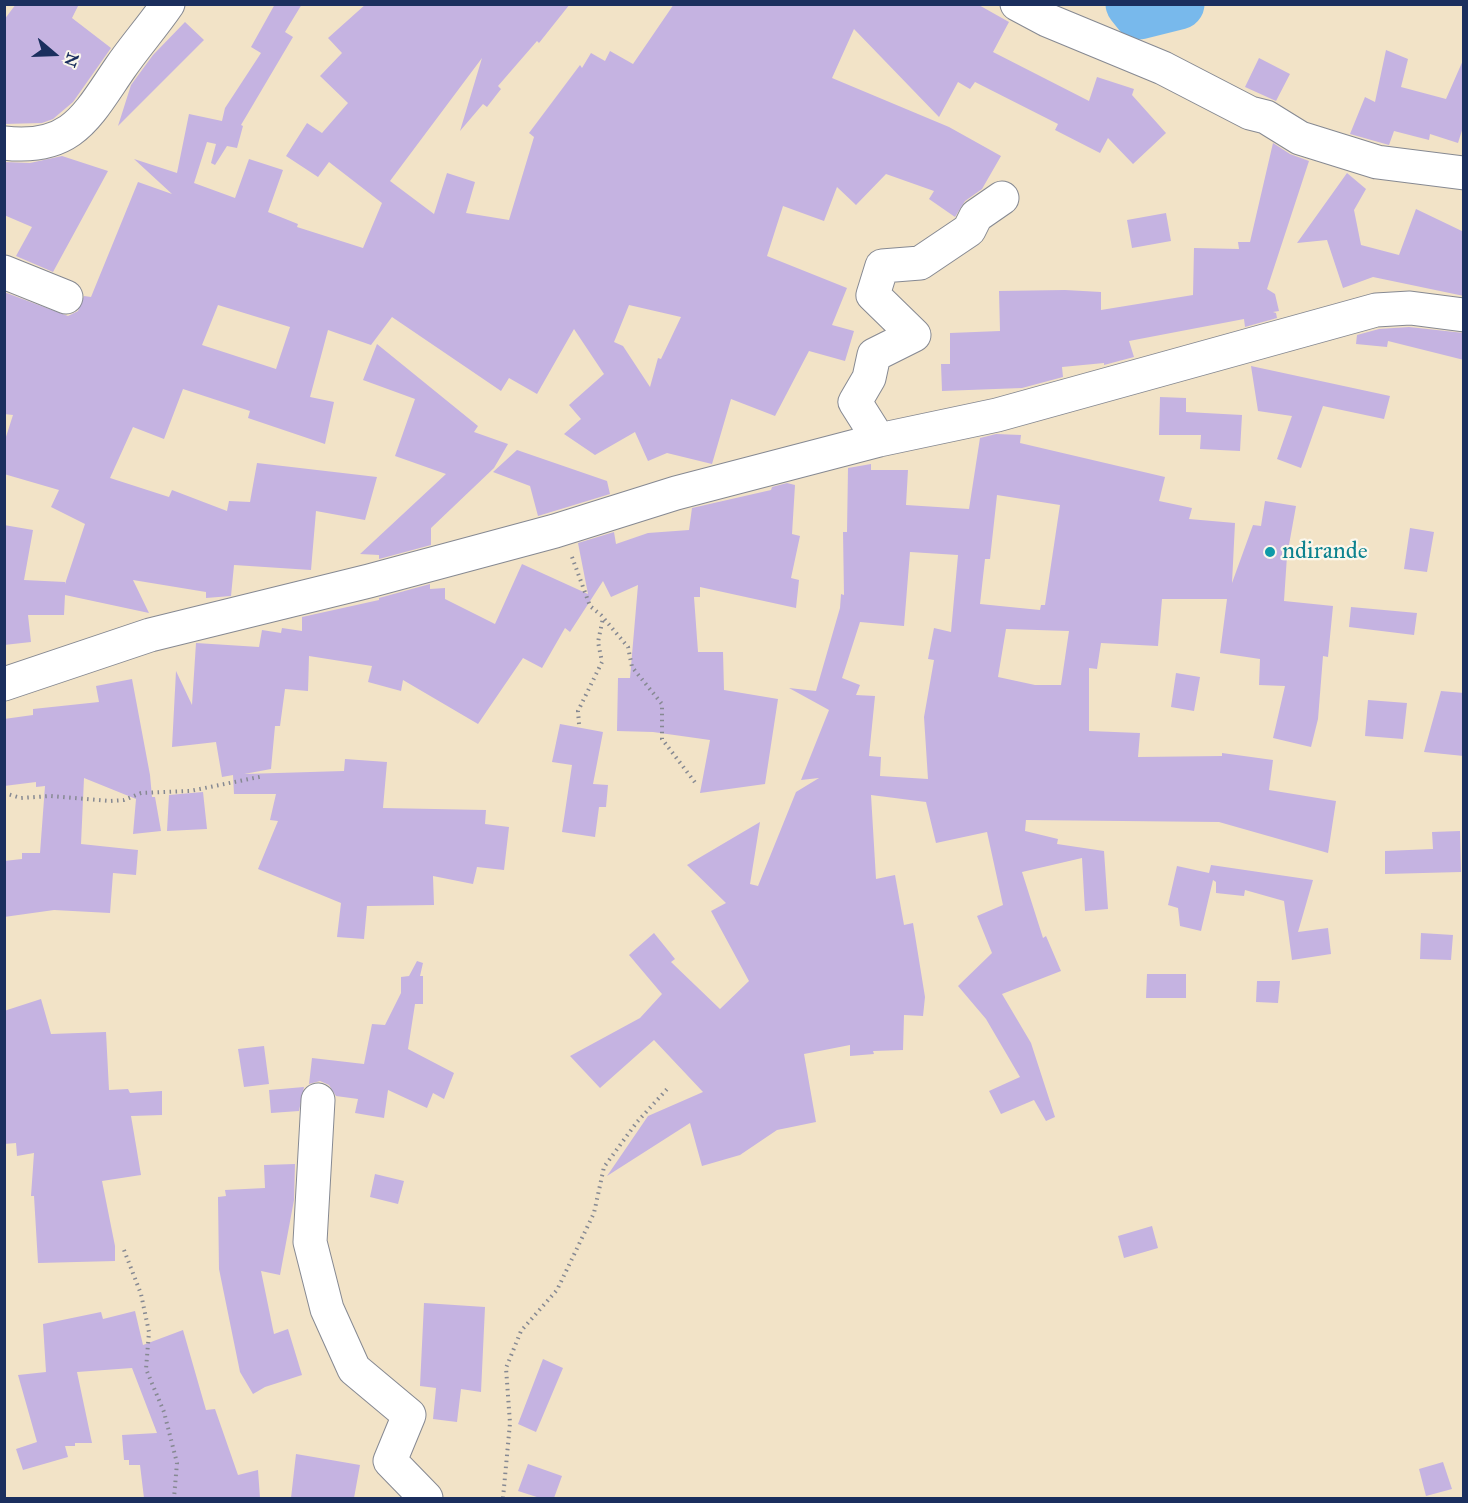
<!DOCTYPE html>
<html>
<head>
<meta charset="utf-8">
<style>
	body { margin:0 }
	#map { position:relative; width:1468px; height:1503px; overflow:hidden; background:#f2e3c7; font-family:"IM FELL Great Primer",serif }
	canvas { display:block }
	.frame { position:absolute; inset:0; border:6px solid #1b2f5e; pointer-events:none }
	.north { position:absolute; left:24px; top:24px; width:60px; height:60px; -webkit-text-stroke:4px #fbf7ec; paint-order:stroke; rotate:109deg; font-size:16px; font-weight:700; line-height:24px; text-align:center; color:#1b2f5e }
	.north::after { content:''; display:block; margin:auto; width:21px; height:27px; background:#1b2f5e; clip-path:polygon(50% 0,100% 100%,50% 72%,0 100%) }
</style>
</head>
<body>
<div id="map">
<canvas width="1468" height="1503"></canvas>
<div class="frame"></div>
<div class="north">N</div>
</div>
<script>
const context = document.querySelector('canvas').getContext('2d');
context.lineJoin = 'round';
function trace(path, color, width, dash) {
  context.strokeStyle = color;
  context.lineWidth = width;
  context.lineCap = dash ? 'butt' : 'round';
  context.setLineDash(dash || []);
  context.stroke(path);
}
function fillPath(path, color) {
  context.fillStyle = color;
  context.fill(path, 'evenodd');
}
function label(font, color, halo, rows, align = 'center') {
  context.font = font + ' "IM FELL Great Primer",serif';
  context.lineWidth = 4.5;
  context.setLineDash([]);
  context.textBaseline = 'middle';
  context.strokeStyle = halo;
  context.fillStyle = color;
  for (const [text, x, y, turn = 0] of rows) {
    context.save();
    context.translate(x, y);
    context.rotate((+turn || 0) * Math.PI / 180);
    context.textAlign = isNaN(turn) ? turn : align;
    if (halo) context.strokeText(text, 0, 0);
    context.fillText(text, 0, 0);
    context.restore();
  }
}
const river = new Path2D(`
	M1131 4 1139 14 1179 4`);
const building = new Path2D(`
	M16 4H79L72 18 111 48 73 102 53 119 42 123 4 124V20Z
	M275 4H302L285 32 293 37 241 125 243 126 237 148 227 146 215 165 211 163 216 144 207 142 194 183 235 198 249 159 283 170 268 212 298 224 297 227 363 248 382 203 329 162 318 177 286 156 307 123 322 133 348 103 320 76 342 53 328 38 366 4H570L539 43 537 41 498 86 501 89 487 107 483 104 460 131 482 58 390 181 434 214 447 173 475 182 466 213 509 220 534 137 529 133 580 65 582 68 591 53 605 61 610 51 633 64 674 4H977L1009 22 993 52 1089 101 1097 77 1134 89 1132 95 1166 133 1133 164 1108 138 1100 153 1055 130 1058 124 975 82 970 89 958 82 939 117 854 29 832 78 949 127 1001 156 982 189 965 201 955 217 929 199 934 191 886 174 856 205 837 187 824 221 783 206 767 256 847 288 832 325 854 331 845 361 809 351 775 416 731 399 712 464 667 453 648 461 635 432 595 455 564 434 581 419 569 405 604 374 574 329 537 394 509 378 501 391 392 317 371 345 328 330 310 397 334 402 325 444 248 418 250 411 183 389 164 439 133 427 110 478 169 497 172 490 227 511 229 501 250 502 257 463 377 477 365 520 316 511 311 570 234 565 231 596 206 598V592L133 580 149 613 65 595 64 615H28L31 642 4 645V525L33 530 24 580 65 582V584L85 524 51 507 59 490 4 474V443L13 415 4 414V292L68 316 78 311 84 296 91 297 138 182 172 194 134 159 177 173 189 114 222 121 225 108 261 53 251 47ZM218 305 290 327 276 369 202 345ZM629 305 681 317 661 359 658 358 650 387 623 346 614 342Z
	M185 22 204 40 118 126 131 85 153 55Z
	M1386 50 1408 59 1401 87 1446 99 1464 58V124L1458 143 1430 134 1429 140 1394 131 1389 145 1350 134 1365 97 1375 102Z
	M1259 58 1290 74 1276 101 1245 87Z
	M1273 143 1290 154 1309 161 1267 289 1275 294 1279 311 1273 312 1276 313 1277 318 1245 327 1244 319 1129 341 1134 357 1104 365V363L1062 367 1063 377 1022 388 942 391 941 364H950V333L1000 331 999 291 1065 290 1101 292V310L1193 295 1194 248 1239 249 1238 242H1250Z
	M62 156 108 171 53 272 16 256 32 227 4 215V162L30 163Z
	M1347 173 1366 189 1354 210 1361 245 1399 255 1416 209 1464 232V296L1373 277 1343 288 1327 240 1297 243Z
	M1166 213 1171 241 1132 248 1127 220Z
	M1409 327 1464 333V360L1388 341 1387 347 1356 344 1357 335 1379 329Z
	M377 344 478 426 474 432 508 444 494 468 431 528V545L379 559V555L360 554 446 474 395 456 415 399 363 380Z
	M1251 366 1390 396 1384 419 1323 406 1301 468 1277 459 1292 416 1258 411Z
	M1160 397 1186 398V412L1242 415 1240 451 1200 449 1201 435H1159Z
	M996 434 1021 435 1020 443 1165 477 1159 501 1192 508 1189 519 1235 523 1232 583 1253 525 1261 526 1265 501 1296 506 1287 556 1284 601 1333 606 1328 657 1323 656 1318 719 1311 747 1273 738 1285 686 1259 685 1260 659 1220 653 1227 599H1162L1158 646 1101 643 1097 669 1089 668V731L1140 733 1138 757 1222 756V753L1273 760 1269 790 1336 801 1328 853 1219 822 1026 820 1025 831 1058 839 1057 844 1104 851 1108 909 1085 911 1082 858 1022 872 1043 938 1046 936 1061 971 1002 994 1031 1043 1055 1117 1046 1121 1034 1100 1001 1114 989 1091 1020 1077 986 1019 958 986 992 953 977 916 1003 905 987 832 936 843 926 802 871 795 876 879 895 875 904 925 913 923 925 997 923 1016 904 1015 903 1050 873 1051 874 1054 850 1056V1045L804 1054 816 1122 777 1130 740 1155 702 1166 690 1123 607 1176 648 1116 703 1092 654 1040 600 1088 570 1056 640 1018 662 994 629 955 654 933 675 959 671 962 720 1009 749 981 711 911 726 903 687 865 760 822 750 884 758 886 796 792 819 778 801 780 829 710 789 688 816 691 840 608 841 594 844 595 843 532H847L848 468 871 464V470H908L906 505 969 509 980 438ZM997 495 1060 505 1045 605H1041L1040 610 980 604 985 559H990ZM910 552 958 555 951 632 934 628 928 659 934 660 924 717 928 779 880 776 881 757 869 756 875 696 856 695 860 685 842 678 860 622 904 626ZM1006 629 1069 631 1061 685H1035L998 677Z
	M517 450 607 481 610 494 538 516 530 486 493 472Z
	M787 483 795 485 792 534 800 536 791 578 799 580 796 608 700 587V597H694L698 652H723L724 690 778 699 765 784 700 793 710 740 653 732 617 731 618 678H630L638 585 611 597 603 581 570 632 565 628 542 668 523 658 478 724 403 680 401 691 368 682 372 666 309 656 308 691 285 689 280 726H275L271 769 244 774 344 771 345 759 387 762 383 808 486 810 485 824 509 827 504 870 477 867 473 884 433 876 434 905 367 906 364 939 337 937 341 903 258 869 278 821 270 820 276 794H234L233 775 222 777 216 742 172 747 176 671 192 705 196 643 259 647 262 630 281 633 282 628 302 631V617L379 600V598L430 584V589L445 588V599L495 624 522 564 588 594 578 543 614 532 616 544 648 533 689 530 692 508 771 490 772 487Z
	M1410 528 1434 532 1427 572 1404 569Z
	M1351 607 1417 613 1414 635 1349 627Z
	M1176 673 1200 677 1194 711 1171 707Z
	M132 679 150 775 152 797H155L161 831 133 834 136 799 84 778 81 844 138 850 136 875 113 873 110 913 54 910 4 917V861L22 859V853H40L45 786 36 787V782L4 786V719L33 715V709L99 702 96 686Z
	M1441 691 1464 693V756L1424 752Z
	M1368 700 1407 703 1403 739 1365 736Z
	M560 724 603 732 593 784 608 785 606 807H599L595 837 562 832 572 765 552 762Z
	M203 792 207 829 167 831 169 795Z
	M1460 831 1461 872 1385 874V851L1433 849 1432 832Z
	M1211 865 1313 880 1298 932 1328 928 1331 954 1292 960 1284 901 1245 890 1244 896 1216 893V882L1213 880 1201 931 1180 926 1178 908 1168 905 1177 866 1209 873Z
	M1421 933 1453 935 1451 960 1420 959Z
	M417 961 423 963 420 976H423V1004H415L408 1049 454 1073 444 1099 433 1093 427 1108 388 1090 384 1118 355 1113 358 1099 336 1096 329 1085 320 1081 309 1084 312 1058 364 1064 372 1024 385 1025 401 993V977L409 976Z
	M1147 974H1186V998H1146Z
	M1257 981H1280L1278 1003 1256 1002Z
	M41 999 51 1034 106 1032 109 1090 128 1089 130 1093 162 1091V1115L131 1116 141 1175 102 1181 115 1246V1261L38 1263 34 1196H31L34 1153 17 1156 16 1143 4 1144V1011Z
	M264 1046 269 1084 244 1087 238 1049Z
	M304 1087 299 1111 271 1113 269 1090Z
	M295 1164 294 1200 280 1275 261 1271 274 1334 288 1329 302 1375 265 1387 253 1394 240 1372 219 1269 218 1197 226 1196 225 1190 265 1188 264 1165Z
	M375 1174 404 1181 398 1204 370 1197Z
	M1152 1226 1158 1248 1124 1258 1118 1236Z
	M424 1303 485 1307 481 1392 461 1389 457 1422 433 1419 436 1388 420 1386Z
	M135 1311 143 1345 183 1330 206 1410 215 1409 238 1475 258 1470 260 1498H144L140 1465H129V1460H124L122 1435 157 1433 132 1368 77 1372 92 1443H75V1446H65L68 1457 23 1470 16 1449 37 1442 18 1375 46 1372 43 1324 101 1312 103 1319Z
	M543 1359 563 1368 536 1432 518 1424Z
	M296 1454 360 1465 354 1498H291Z
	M1443 1462 1452 1489 1426 1496 1419 1469Z
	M528 1464 562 1476 554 1498H540L518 1491Z`);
const path = new Path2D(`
	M572 557 590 606 601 615 628 647 632 667 662 704V739L697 785
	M579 724 578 711 602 662 598 642 603 618
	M4 793 21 798 50 796 110 801 124 800 141 793 190 791 264 776
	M124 1250 141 1294 149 1332 146 1369 164 1412 177 1463 174 1498
	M503 1498 510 1423 506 1368 521 1331 557 1290 594 1213 604 1167 637 1122 668 1088`);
const street = new Path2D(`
	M1017 4 1047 20 1163 68 1250 113 1266 117 1300 138 1377 162 1464 173
	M4 143C72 151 87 116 120 68 135 46 153 26 168 4
	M4 272 66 297
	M879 440 855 402 869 378 874 355 914 335 873 295 882 266 920 263 969 230 976 216 1002 198
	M4 684 150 635 369 581 555 531 676 493 879 440 997 415 1376 310 1410 308 1464 315
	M318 1100 310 1242 327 1309 354 1369 409 1415 390 1461 426 1498`);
const markers = [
	[1270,552,6,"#0f9aa8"]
];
const cultureNames = [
	["ndirande",1282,552]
];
trace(river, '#78b9ec', 51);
fillPath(building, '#c5b3e1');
trace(street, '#868992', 35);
trace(path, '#868992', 4, [1.5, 4.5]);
trace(street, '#fff', 33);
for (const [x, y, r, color] of markers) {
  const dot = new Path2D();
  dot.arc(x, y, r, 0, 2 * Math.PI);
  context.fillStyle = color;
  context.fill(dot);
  trace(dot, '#fbf7ec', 2);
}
label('24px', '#0d838f', '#fbf7ec', cultureNames, 'left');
</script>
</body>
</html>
